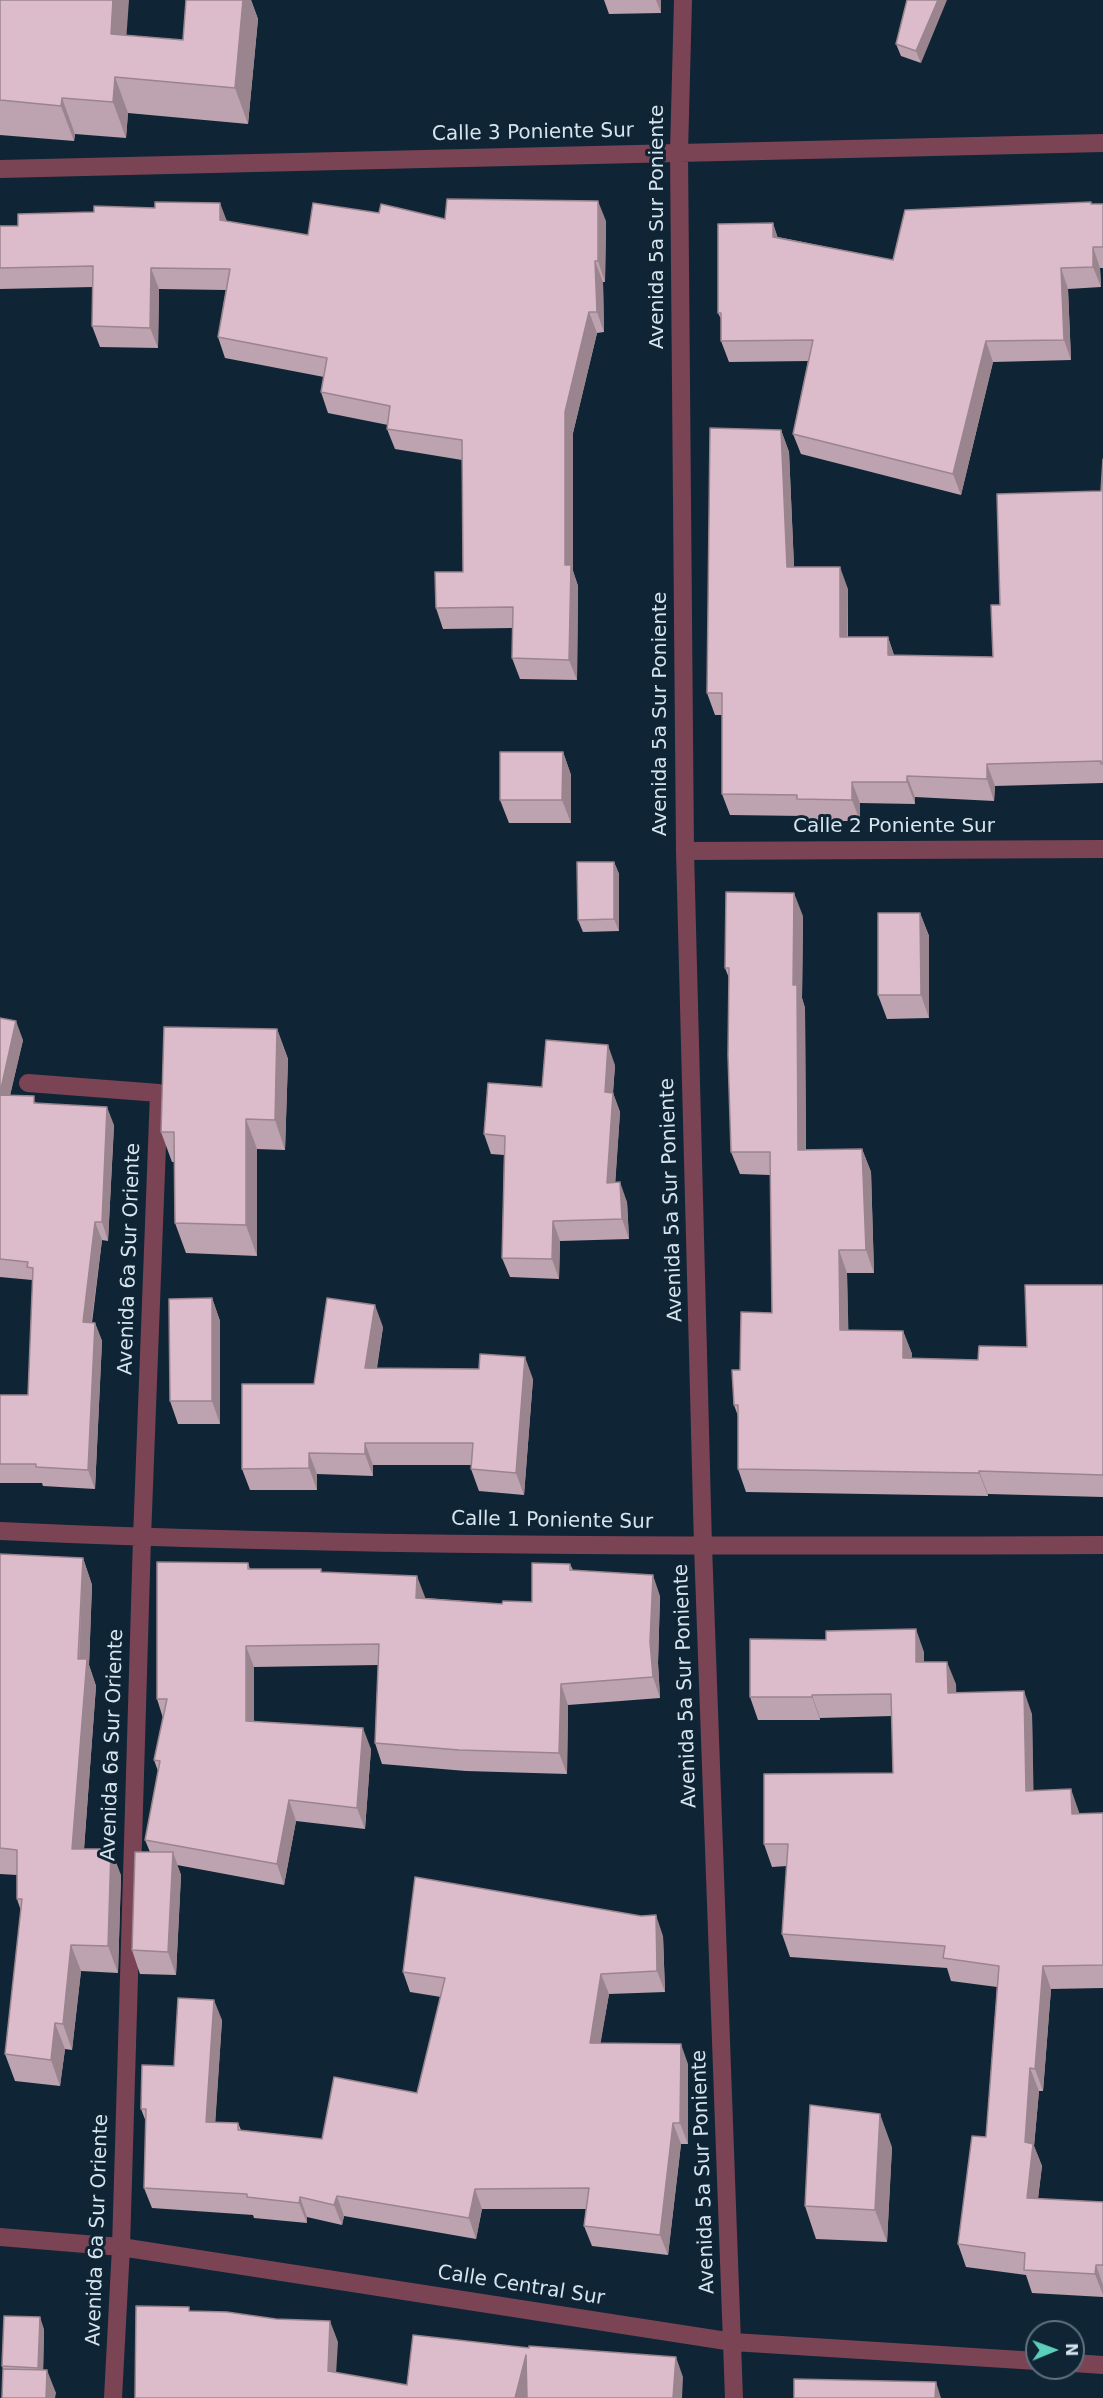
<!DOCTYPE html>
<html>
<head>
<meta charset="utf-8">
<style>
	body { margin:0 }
	#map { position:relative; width:1103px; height:2398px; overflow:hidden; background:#0f2535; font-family:"DejaVu Sans",sans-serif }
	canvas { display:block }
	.north { position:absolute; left:1025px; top:2320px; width:60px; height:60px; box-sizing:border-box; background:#0f2535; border:2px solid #5f717f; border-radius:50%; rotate:89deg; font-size:16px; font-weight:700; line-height:24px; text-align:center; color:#d6e4ee }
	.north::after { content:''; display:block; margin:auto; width:21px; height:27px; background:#5bcebc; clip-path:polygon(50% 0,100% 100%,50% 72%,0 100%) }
</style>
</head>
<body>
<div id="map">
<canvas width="1103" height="2398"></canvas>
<div class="north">N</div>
</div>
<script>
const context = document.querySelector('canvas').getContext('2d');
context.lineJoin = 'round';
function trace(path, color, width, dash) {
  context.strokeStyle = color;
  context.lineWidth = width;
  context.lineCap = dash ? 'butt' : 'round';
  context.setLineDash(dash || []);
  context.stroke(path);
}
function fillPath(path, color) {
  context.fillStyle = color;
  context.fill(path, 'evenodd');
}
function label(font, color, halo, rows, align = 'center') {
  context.font = font + ' "DejaVu Sans",sans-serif';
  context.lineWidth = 6;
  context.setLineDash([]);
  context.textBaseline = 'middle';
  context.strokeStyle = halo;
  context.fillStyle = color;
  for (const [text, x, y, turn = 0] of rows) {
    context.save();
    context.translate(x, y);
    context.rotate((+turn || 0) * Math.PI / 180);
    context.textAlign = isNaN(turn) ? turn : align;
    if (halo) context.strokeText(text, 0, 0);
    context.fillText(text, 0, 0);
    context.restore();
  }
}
const street = new Path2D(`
	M683 0 679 152 685 851 703 1546 734 2398
	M0 169 1103 143
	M685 851 1103 849
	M28 1083 159 1093 142 1538 121 2247 113 2398
	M0 1531C367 1548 735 1546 1103 1545
	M0 2237 121 2247 733 2342 1037 2361
	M1073 2363 1103 2365`);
const wall = new Path2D(`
	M0 0 126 35 183 40 186 0H251L258 19 248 124 128 113 126 138 75 134 74 141 0 135Z
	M604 0H661V13L609 14Z
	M907 0 921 63 901 56 896 44Z
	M1092 204H1103V268H1100L1101 287 1068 289 1071 360 993 362 961 495 801 454 793 434 808 361 729 362 721 341V319L718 313 778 237 893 260Z
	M379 213 445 219 606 221 605 282H603L604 332 597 333 573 433V571L578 586 577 680 520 679 512 658V628L443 629 436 608 463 572 462 460 395 449 387 429 388 425 328 413 321 392 324 377 225 358 218 337 226 290 159 289 158 348 100 347 92 326 93 287 0 289V226H18L227 221 308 235Z
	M781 430 789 452 794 567 848 589V637H888L894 655 993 657 1000 605 1101 491 1103 459V783L995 786 994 801 915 797V804L860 803V821H805L803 816 730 815 722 794V715H715L707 693Z
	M563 752 571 775V823H509L500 800Z
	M614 862 619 874V931L583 932 578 920Z
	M920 913 929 936V1018L887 1019 878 995Z
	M803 916 802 998 805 1008 806 1150 862 1149 871 1172 874 1273H847L848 1330 903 1331 912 1354 911 1358 978 1360 1027 1347 1103 1285V1497L988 1494V1496L746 1492 738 1469V1416L734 1405 740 1370 772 1313 770 1175 740 1174 731 1152 729 978 725 968Z
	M0 1018 23 1040 10 1095 114 1125 108 1241 102 1240 92 1323H95L102 1341 95 1489 43 1486 42 1483H0V1395H28L33 1282 32 1280 0 1277Z
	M277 1029 288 1059 285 1150 257 1149V1256L186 1253 175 1223 174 1162H172L161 1132Z
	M615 1065 613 1093 620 1112 615 1183 627 1202 629 1239 560 1241 559 1279 510 1277 502 1258 504 1155 491 1154 484 1134Z
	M212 1298 220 1321V1424H178L170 1401Z
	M383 1327 377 1368 533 1379 524 1495 479 1491 471 1469V1465H373V1476L317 1474V1490H250L242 1469 314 1384Z
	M0 1554 83 1558 92 1585 89 1665 96 1686 84 1849 121 1875 118 1973 81 1971 72 2050 65 2049 60 2086 15 2081 5 2054 21 1911 17 1899V1875L0 1874Z
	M248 1563 250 1569 322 1572 425 1597V1598L502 1604 532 1602 570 1564 573 1570 660 1596 658 1663 660 1698 568 1705 567 1774 466 1771 382 1764 375 1743 378 1665 254 1667V1722L371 1749 365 1829 296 1821 284 1885 177 1865 181 1875 176 1975 140 1974 132 1950 150 1852 145 1840 158 1771 154 1760 163 1718 157 1699Z
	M924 1652V1662L956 1684V1693L1032 1714 1033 1791 1079 1812V1814L1103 1813V1988L1051 1989 1043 2091H1039L1034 2146 1042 2166 1038 2199 1103 2202V2297L1032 2293 1026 2275 966 2267 958 2244 986 2137 997 1987 951 1981 947 1968 790 1957 782 1934 787 1866 772 1867 764 1844 893 1773 892 1716 820 1718V1720H758L750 1697Z
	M663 1936 665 1992 609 1994 600 2044 688 2064V2144H681L668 2255 592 2246 584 2226 586 2209H482L476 2239 344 2216 342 2225 307 2217V2223L254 2218 253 2215 152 2208 144 2188 146 2122 141 2109 174 2066 222 2020 215 2122 238 2123 241 2130 322 2139 417 2093 441 1997 410 1992 403 1972Z
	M892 2147 887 2242 816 2239 805 2206Z
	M44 2329 43 2370 56 2393 3 2369 2 2366Z`);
const shadedWall = new Path2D(`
	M113 0H129L124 70 111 34Z
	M243 0H251L258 19 248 124 235 88Z
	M656 0H661V13Z
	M938 0H947L921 63 916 51Z
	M115 77 128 113 126 138 113 102Z
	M62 98 75 134 74 141 61 106Z
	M598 201 606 221 605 282 598 261Z
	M220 203 228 224 220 220Z
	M773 223 780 244 773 237Z
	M1093 247 1100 268 1101 287 1093 267Z
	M595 261 603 282 604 332 597 312Z
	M151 268 159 289 158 348 150 328Z
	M1061 268 1068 289 1071 360 1064 340Z
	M589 312 597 333 573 433V571L578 586 577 680 569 660 565 565V412Z
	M986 341 993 362 961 495 953 474Z
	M781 430 789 452 795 589 787 567Z
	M840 567 848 589 847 659 840 637Z
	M888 637 895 659 888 655Z
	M563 752 571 775V823L562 800Z
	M987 764 995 786 994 801 987 779Z
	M907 776 915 797V804L907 782Z
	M852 782 860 803V821L852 800Z
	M614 862 619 874V931L614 919Z
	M794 893 803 916 802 998 805 1008 806 1173 798 1150 793 985Z
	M920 913 929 936V1018L921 995Z
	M16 1021 23 1040 6 1113 0 1093Z
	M277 1029 288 1059 285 1150 275 1120Z
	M608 1045 615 1065 612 1104 613 1093 620 1112 614 1203 607 1183 605 1092Z
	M107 1107 114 1125 108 1241 102 1222Z
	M246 1119 257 1149V1256L246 1225Z
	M862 1149 871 1172 874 1273 866 1250Z
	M620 1182 627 1202 629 1239 622 1219Z
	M553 1221 560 1241 559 1279 552 1259Z
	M95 1222 102 1240 89 1341 83 1322Z
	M839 1250 847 1273 849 1353 840 1330Z
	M212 1298 220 1321V1424L212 1401Z
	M375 1305 383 1327 373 1390 365 1368Z
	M95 1323 102 1341 95 1489 88 1470Z
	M903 1331 912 1354 911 1381 903 1358Z
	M525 1357 533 1379 524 1495 516 1473Z
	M365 1443 373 1465V1476L365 1454Z
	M309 1453 317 1474V1490L309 1468Z
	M979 1471 988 1494V1496L979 1473Z
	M83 1558 92 1585 89 1665 96 1686 82 1876 72 1849Z
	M653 1575 660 1596 658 1663 660 1698 653 1677 650 1642Z
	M417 1576 425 1597 424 1618 416 1598Z
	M916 1629 924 1652V1685L916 1662Z
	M246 1646 254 1667V1742L246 1721Z
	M947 1662 956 1684 957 1715 948 1693Z
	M561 1684 568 1705 567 1774 559 1753Z
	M1024 1691 1032 1714 1034 1814 1026 1791Z
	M812 1695 820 1718V1720L812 1697Z
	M363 1728 371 1749 365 1829 357 1808Z
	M1071 1789 1079 1812 1080 1837 1072 1814Z
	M289 1800 296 1821 284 1885 277 1864Z
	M111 1849 121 1875 118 1973 108 1946Z
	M173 1852 181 1875 176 1975 168 1952Z
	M656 1915 663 1936 665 1992 657 1971Z
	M71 1945 81 1971 72 2050 63 2024Z
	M1043 1966 1051 1989 1043 2091 1035 2069Z
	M601 1974 609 1994 597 2064 590 2043Z
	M214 2000 222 2020 214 2143 206 2122Z
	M55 2023 65 2049 60 2086 51 2060Z
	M681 2044 688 2064V2144L680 2123Z
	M1030 2068 1039 2091 1034 2146 1042 2166 1035 2221 1027 2198 1025 2142Z
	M880 2114 892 2147 887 2242 875 2210Z
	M673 2123 681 2144 668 2255 660 2235Z
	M475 2189 482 2209 476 2239 469 2218Z
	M337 2196 344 2216 342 2225 334 2205Z
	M300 2197 307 2217V2223L299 2203Z
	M1096 2265 1103 2285V2295L1095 2274Z
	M40 2317 44 2329 43 2380 38 2368Z
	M330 2321 338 2342 335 2391 328 2371Z
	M526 2355 528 2398H515Z
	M676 2357 683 2377 682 2398H673Z
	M47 2370 56 2393 55 2398H46Z
	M936 2382 941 2398H935Z`);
const building = new Path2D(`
	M0 0H113L111 34 183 40 186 0H243L235 88 115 77 113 102 62 98 61 106 0 100Z
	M907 0H938L916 51 896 44Z
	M447 199 598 201V261H595L597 312H589L565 412V565H571L569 660 512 658 513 607 436 608 435 572H463L462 440 387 429 390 406 321 392 327 358 218 337 230 269 151 268 150 328 92 326 93 266 0 268V226H18V214L94 212V206L155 208V202L220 203V220L308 235 313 203 379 213 381 204 445 219Z
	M1091 202V204H1103V247H1093V267L1061 268 1064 340 986 341 953 474 793 434 813 340 721 341V313H718V224L773 223V237L893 260 905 210Z
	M710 428 781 430 787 567H840V637H888V655L993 657 991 605H1000L997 494 1101 491 1103 459V763L1101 764V761L987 764V779L907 776V782H852V800L797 799V795L722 794V693H707Z
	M500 752H563L562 800H500Z
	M577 862H614V919L578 920Z
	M726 892 794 893 793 985H797L798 1150 862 1149 866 1250H839L840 1330 903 1331V1358L978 1360 979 1346 1027 1347 1025 1285H1103V1475L979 1471V1473L738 1469V1405H734L732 1370H740L741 1312 772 1313 770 1152H731L728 1055 729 968H725Z
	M878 913H920L921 995H878Z
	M0 1018 16 1021 0 1093Z
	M164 1027 277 1029 275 1120 246 1119V1225L175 1223 174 1132H161Z
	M546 1040 608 1045 605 1092 613 1093 607 1183 620 1182 622 1219 553 1221 552 1259 502 1258 505 1136 484 1134 488 1083 542 1087Z
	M0 1095 34 1096V1103L107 1107 102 1222H95L83 1322 95 1323 88 1470 36 1467V1464H0V1395H28L33 1268 27 1267 28 1262 0 1259Z
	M212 1298V1401H170L169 1299Z
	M327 1298 375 1305 365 1368 479 1369 480 1354 525 1357 516 1473 471 1469 473 1443H365V1454L309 1453V1468L242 1469V1384H314Z
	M0 1554 83 1558 78 1659H87L72 1849H111L108 1946 71 1945 63 2024 55 2023 51 2060 5 2054 22 1899H17V1850L0 1848Z
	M157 1562 248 1563V1569H321V1572L417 1576 416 1598 502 1604 503 1601 532 1602V1563L570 1564V1570L653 1575 650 1642 653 1677 561 1684 559 1753 459 1750 375 1743 379 1644 246 1646V1721L363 1728 357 1808 289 1800 277 1864 145 1840 160 1761 154 1760 167 1699H157Z
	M916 1629V1662H947L948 1693 1024 1691 1026 1791 1071 1789 1072 1814 1103 1813V1965L1043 1966 1035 2069 1030 2068 1025 2142 1033 2144 1027 2198 1103 2202V2265H1096L1095 2274 1024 2270 1025 2253 958 2244 972 2136 986 2137 999 1966 943 1958 945 1946 782 1934 788 1844H764V1774L893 1773 891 1694 812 1695V1697H750V1639L826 1640V1631Z
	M135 1852H173L168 1952 132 1950Z
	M415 1877 641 1916 656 1915 657 1971 601 1974 590 2043 681 2044 680 2123H673L660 2235 584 2226 589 2188 475 2189 469 2218 337 2196 334 2205 300 2197 299 2203 247 2197V2194L144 2188 146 2109H141L142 2065 174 2066 178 1998 214 2000 206 2122 238 2123V2130L322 2139 334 2077 417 2093 445 1978 403 1972Z
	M810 2105 880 2114 875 2210 805 2206Z
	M136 2306 189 2307V2311L227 2312 276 2319 330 2321 328 2371 407 2385 413 2335 529 2348V2346L676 2357 673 2398H527L526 2355 515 2398H135Z
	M4 2316 40 2317 38 2368 2 2366Z
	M3 2369 47 2370 46 2398H2Z
	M794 2379 936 2382 935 2398H938H794Z`);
const streetNames = [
	["Calle 3 Poniente Sur",533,133,-1],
	["Avenida 5a Sur Poniente",658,227,-90],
	["Avenida 5a Sur Poniente",661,714,-90],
	["Calle 2 Poniente Sur",894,827],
	["Avenida 5a Sur Poniente",672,1200,-92],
	["Avenida 6a Sur Oriente",130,1259,-88],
	["Calle 1 Poniente Sur",552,1521,1],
	["Avenida 5a Sur Poniente",686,1686,-92],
	["Avenida 6a Sur Oriente",113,1745,-88],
	["Avenida 5a Sur Poniente",704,2172,-92],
	["Avenida 6a Sur Oriente",98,2230,-88],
	["Calle Central Sur",521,2286,9]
];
trace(street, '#7b4455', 18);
fillPath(wall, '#bda2af');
fillPath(shadedWall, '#9a848e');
fillPath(building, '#dcbccb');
trace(building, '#9a848e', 1.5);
label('20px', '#d6e4ee', '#0f2535', streetNames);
</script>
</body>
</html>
